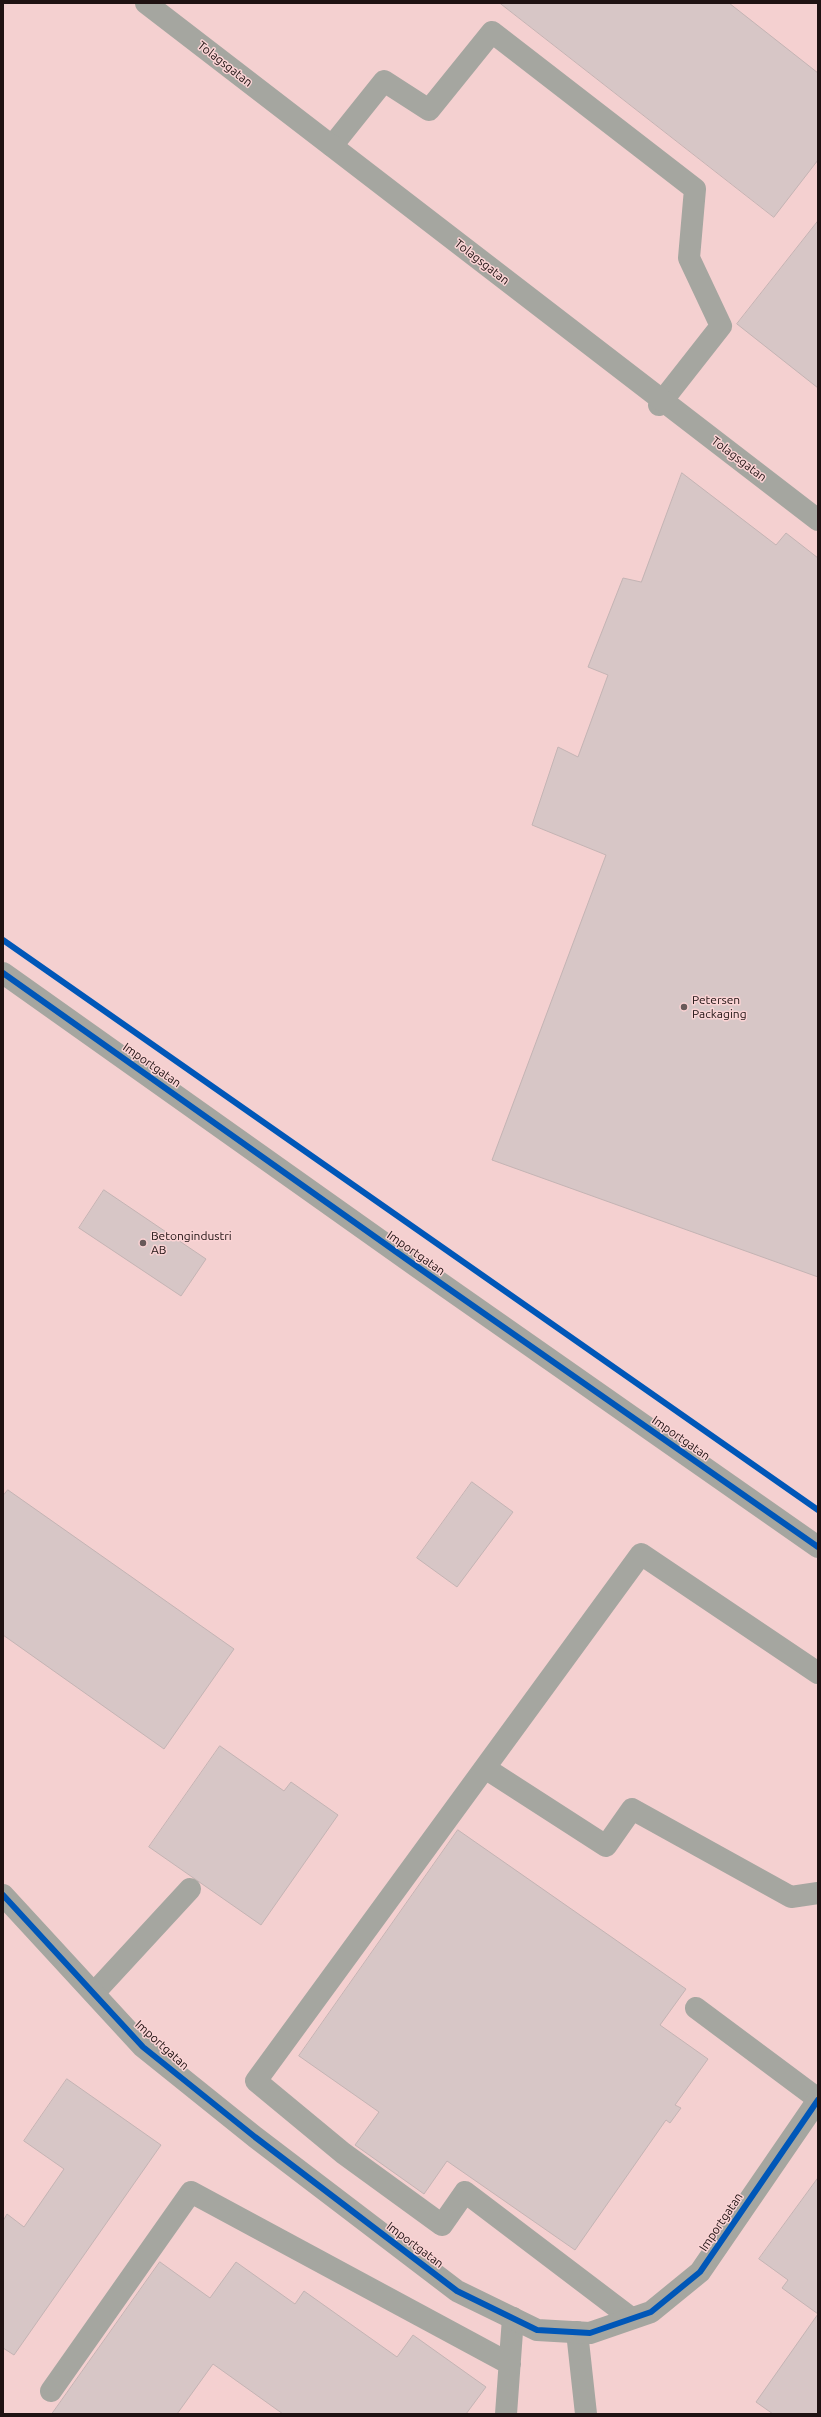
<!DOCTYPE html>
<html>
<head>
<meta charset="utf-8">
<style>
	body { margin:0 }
	#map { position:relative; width:821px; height:2417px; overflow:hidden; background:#f1dcdc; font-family:Ubuntu,sans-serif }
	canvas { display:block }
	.frame { position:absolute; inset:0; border:4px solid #1f1212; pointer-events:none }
</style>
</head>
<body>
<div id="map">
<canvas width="821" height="2417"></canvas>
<div class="frame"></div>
</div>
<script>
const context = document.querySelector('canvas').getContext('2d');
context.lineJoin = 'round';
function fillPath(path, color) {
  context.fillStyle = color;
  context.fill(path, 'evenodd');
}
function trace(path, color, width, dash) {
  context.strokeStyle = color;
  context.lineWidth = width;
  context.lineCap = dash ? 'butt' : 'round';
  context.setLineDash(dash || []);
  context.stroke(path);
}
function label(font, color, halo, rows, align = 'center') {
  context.font = font + ' Ubuntu,sans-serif';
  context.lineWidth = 3;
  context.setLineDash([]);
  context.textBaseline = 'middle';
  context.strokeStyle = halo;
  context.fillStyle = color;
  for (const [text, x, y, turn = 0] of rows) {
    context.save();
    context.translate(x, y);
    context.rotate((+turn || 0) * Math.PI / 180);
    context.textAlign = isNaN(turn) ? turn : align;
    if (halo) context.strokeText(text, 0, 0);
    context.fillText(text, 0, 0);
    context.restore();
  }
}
const built = new Path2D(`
	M3 3H818V2414H3Z`);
const building = new Path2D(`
	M500 3H729L818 73V160L774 217Z
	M818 221V388L737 324Z
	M682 473 776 545 786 533 818 558V1277L492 1160 606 855 532 825 558 747 578 757 608 675 588 667 623 578 641 582Z
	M104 1190 206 1259 181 1296 79 1228Z
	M472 1482 513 1512 457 1587 417 1558Z
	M8 1490 234 1649 164 1749 3 1635V1496Z
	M220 1746 284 1791 291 1782 338 1815 261 1925 149 1847Z
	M458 1830 686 1989 660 2025 708 2059 675 2105 681 2108 670 2123 666 2120 575 2250 447 2161 424 2194 355 2145 379 2112 299 2056Z
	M67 2079 161 2145 14 2355 3 2348V2221L7 2214 24 2227 64 2169 24 2141Z
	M818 2178V2414H773L756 2402 818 2314 782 2288 788 2280 759 2259Z
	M160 2262 210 2298 236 2262 295 2304 304 2291 397 2357 413 2335 486 2387 466 2414H283L213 2364 177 2414H52Z`);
const lane = new Path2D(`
	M332 146 384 81 429 110 492 32 695 189 689 258 721 326 659 405
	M485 1768 606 1846 632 1809 791 1897 818 1893
	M94 1993 190 1889
	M696 2008 818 2099
	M631 2318 465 2192 442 2225 343 2153 256 2081 641 1554 818 1673
	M577 2332 586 2414
	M51 2391 191 2192 510 2364
	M506 2414 513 2318`);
const street = new Path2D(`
	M146 3 818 520
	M3 973 419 1268 818 1547
	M3 1895 143 2047 255 2137 457 2291 537 2330 590 2333 651 2312 700 2272 818 2100`);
const cycleway = new Path2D(`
	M3 940 818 1510
	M3 973 419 1268 818 1547
	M3 1895 143 2047 255 2137 457 2291 537 2330 590 2333 651 2312 700 2272 818 2100`);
const markers = [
	[684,1007,4,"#685959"],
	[143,1243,4,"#685959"]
];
const streetNames = [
	["Tolagsgatan",225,64,38],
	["Tolagsgatan",482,262,38],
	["Tolagsgatan",739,459,37],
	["Importgatan",152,1065,35],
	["Importgatan",416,1253,35],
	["Importgatan",681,1438,35],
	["Importgatan",162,2045,42],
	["Importgatan",721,2222,-56],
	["Importgatan",415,2245,37]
];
const poiNames = [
	["Petersen",692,1000],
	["Packaging",692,1014],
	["Betongindustri",151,1236],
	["AB",151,1250]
];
fillPath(built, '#f4d0d0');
fillPath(building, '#d7c6c6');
trace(building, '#c4b4b4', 1);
trace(lane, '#a5a6a0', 22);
trace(street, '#a5a6a0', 22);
trace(cycleway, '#0057b8', 6);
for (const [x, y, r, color] of markers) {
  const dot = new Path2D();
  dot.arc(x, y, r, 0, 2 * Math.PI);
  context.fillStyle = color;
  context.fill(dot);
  trace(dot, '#fad3d4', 1.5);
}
label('12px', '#1f1212', '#fad3d4', streetNames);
label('12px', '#1f1212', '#fad3d4', poiNames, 'left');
</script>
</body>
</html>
